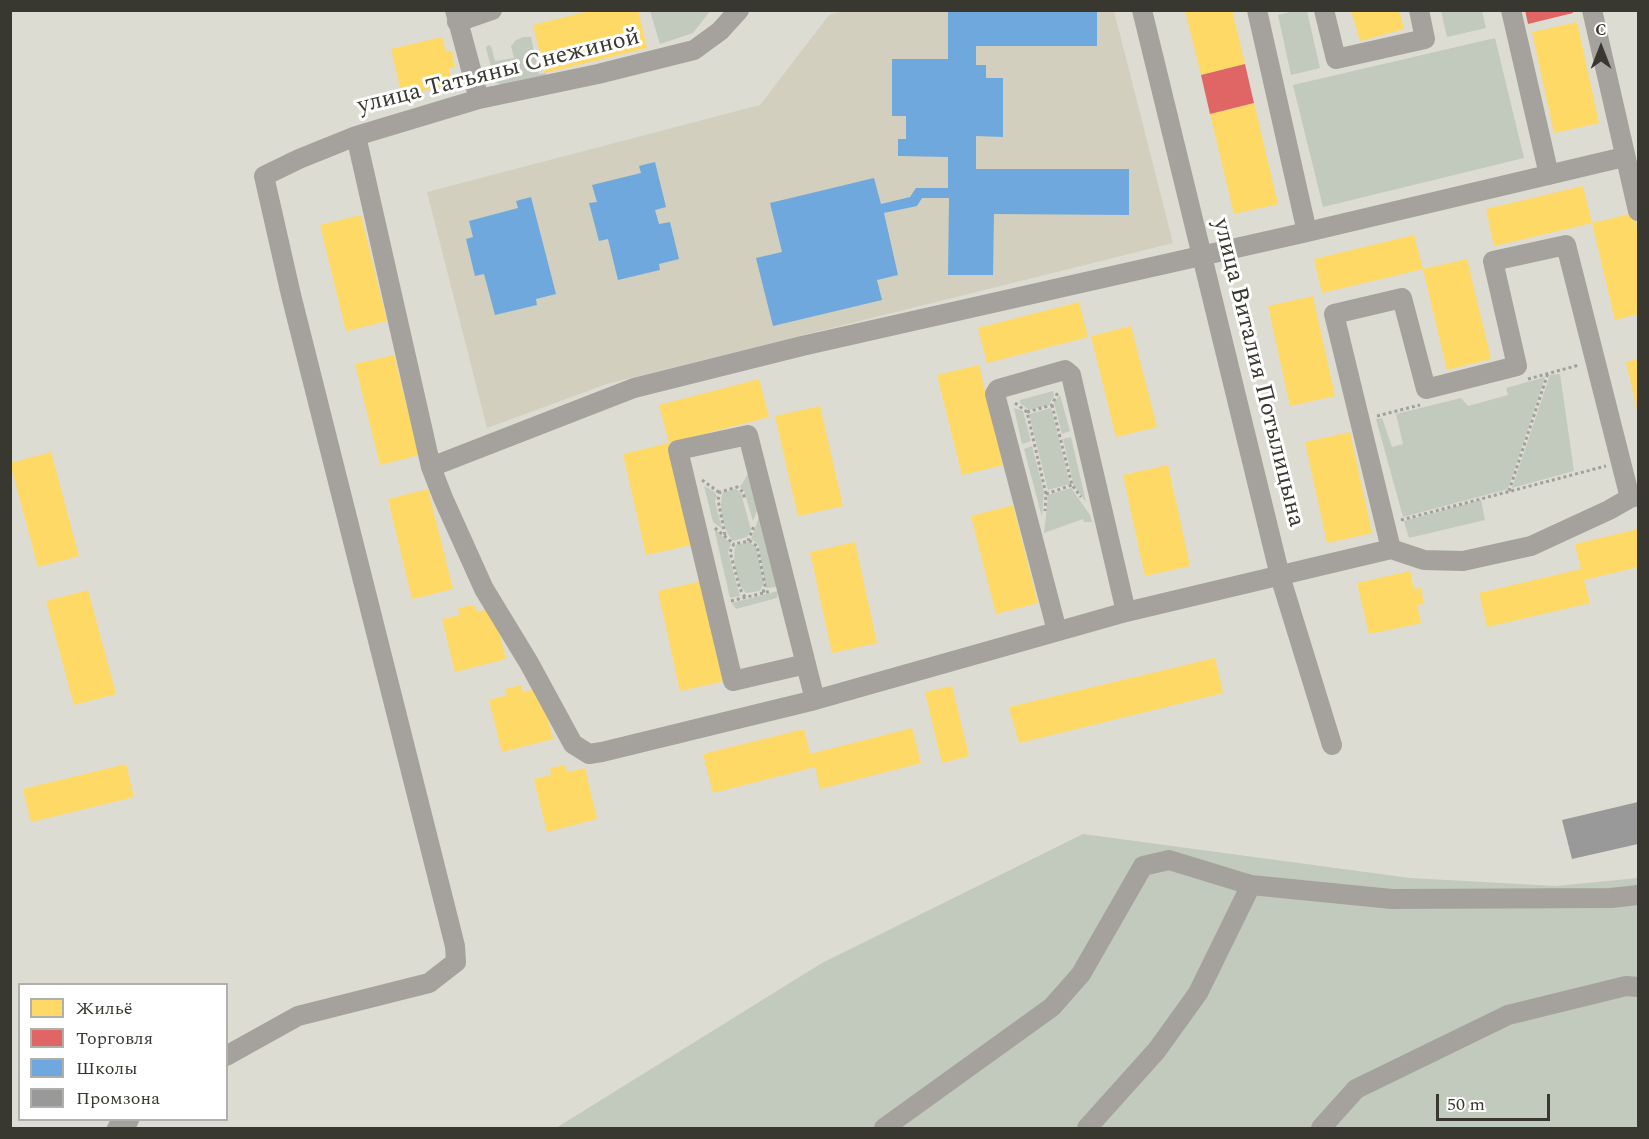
<!DOCTYPE html>
<html>
<head>
<meta charset="utf-8">
<style>
	body { margin:0 }
	#map { position:relative; width:1649px; height:1139px; overflow:hidden; background:#dddcd2; font-family:Spectral,serif }
	canvas { display:block }
	.frame { position:absolute; inset:0; border:12px solid #383730; pointer-events:none }
	.legend { position:absolute; left:18px; top:983px; width:210px; height:138px; box-sizing:border-box; background:#fff; border:2px solid #afafac; margin:0; padding:8px 10px; list-style:none; font-size:18px; color:#383730 }
	.legend li { display:flex; align-items:center; gap:12px; height:30px }
	.legend b { width:30px; border:2px solid #afafac }
	.north { position:absolute; left:1571px; top:18px; width:60px; height:60px; -webkit-text-stroke:4px #fff; paint-order:stroke; rotate:0deg; font-size:16px; font-weight:700; line-height:24px; text-align:center; color:#383730 }
	.north::after { content:''; display:block; margin:auto; width:21px; height:27px; background:#383730; clip-path:polygon(50% 0,100% 100%,50% 72%,0 100%) }
	.scale { position:absolute; left:1436px; top:1094px; width:114px; height:27px; box-sizing:border-box; border:3px solid #383730; border-top:0; padding-left:8px; font-size:18px; line-height:21px; white-space:nowrap; color:#383730; -webkit-text-stroke:4px #fff; paint-order:stroke }
</style>
</head>
<body>
<div id="map">
<canvas width="1649" height="1139"></canvas>
<div class="frame"></div>
<ul class="legend">
<li><b style="height:16px;background:#ffd966"></b>Жильё</li>
<li><b style="height:16px;background:#e06666"></b>Торговля</li>
<li><b style="height:16px;background:#6fa8dc"></b>Школы</li>
<li><b style="height:16px;background:#999"></b>Промзона</li>
</ul>
<div class="north">С</div>
<div class="scale">50 m</div>
</div>
<script>
const context = document.querySelector('canvas').getContext('2d');
context.lineJoin = 'round';
function fillPath(path, color) {
  context.fillStyle = color;
  context.fill(path, 'evenodd');
}
function trace(path, color, width, dash) {
  context.strokeStyle = color;
  context.lineWidth = width;
  context.lineCap = dash ? 'butt' : 'round';
  context.setLineDash(dash || []);
  context.stroke(path);
}
function label(font, color, halo, rows, align = 'center') {
  context.font = font + ' Spectral,serif';
  context.lineWidth = 6;
  context.setLineDash([]);
  context.textBaseline = 'middle';
  context.strokeStyle = halo;
  context.fillStyle = color;
  for (const [text, x, y, turn = 0] of rows) {
    context.save();
    context.translate(x, y);
    context.rotate((+turn || 0) * Math.PI / 180);
    context.textAlign = isNaN(turn) ? turn : align;
    if (halo) context.strokeText(text, 0, 0);
    context.fillText(text, 0, 0);
    context.restore();
  }
}
const built = new Path2D(`
	M847 10 1114 11 1173 243 607 384 487 428 427 192 760 105 829 15Z`);
const green = new Path2D(`
	M1297 10 1307 11 1320 68 1291 75 1278 15Z
	M650 11V10L710 11 693 33 660 44Z
	M1441 11H1482L1486 28 1447 37Z
	M523 37H531L539 74 546 73 547 78 503 86 495 82 486 48 488 45 491 46 495 61 514 58 511 46 516 40Z
	M1495 38 1524 158 1323 207 1293 85Z
	M1560 374 1574 471 1512 488 1550 375Z
	M1545 377 1508 489 1403 517 1376 419 1382 418 1392 447 1403 444 1396 414 1461 398 1468 406 1508 395 1506 388Z
	M1053 391 1054 395 1049 405 1029 410 1020 403V400Z
	M1060 395 1070 431 1062 434 1054 403Z
	M1014 408 1023 411 1031 441 1022 444Z
	M1051 408 1070 484 1048 490 1029 414Z
	M1071 437 1086 502 1074 486 1063 439Z
	M1032 446 1044 492 1042 517 1024 449Z
	M748 474 758 508 753 521 744 491 740 487Z
	M704 486 715 492 717 497 715 501 722 529 713 522Z
	M1071 488 1090 515 1092 522H1084L1083 519 1044 533 1048 495Z
	M736 489 741 493 751 530 747 537 733 541C723 530 718 506 723 492Z
	M1481 500 1485 520 1409 538 1404 521Z
	M759 517 777 587 766 588 758 544 751 539Z
	M714 528 731 544 728 552 740 596 730 598Z
	M749 542 756 547 764 583 760 591 746 593C737 584 731 557 736 545Z
	M778 591 777 598 736 609 732 603Z
	M1083 834 1410 878 1556 886 1638 878V1128H556L822 963Z`);
const homes = new Path2D(`
	M593 10H638L647 48 545 73 533 25Z
	M1185 10H1232L1245 64 1201 75Z
	M1351 10H1399L1404 29 1360 41Z
	M1577 22 1599 123 1554 133 1532 32Z
	M442 37 446 52 452 51 455 67 449 68 453 84 402 96 391 49Z
	M1254 103 1278 204 1234 214 1210 114Z
	M1583 186 1592 223 1494 246 1486 209Z
	M1634 213 1638 234V314L1615 320 1592 223Z
	M361 215 387 321 346 331 320 225Z
	M1414 235 1423 269 1322 293 1314 259Z
	M1467 259 1491 359 1447 370 1423 269Z
	M1313 296 1335 396 1290 406 1268 306Z
	M1079 302 1088 337 987 363 978 328Z
	M1131 326 1157 427 1116 437 1091 336Z
	M394 355 419 455 380 465 355 364Z
	M1638 359V414L1626 362Z
	M979 365 1003 465 962 475 937 375Z
	M759 379 769 417 669 443 659 405Z
	M820 406 843 506 798 516 775 416Z
	M1350 432 1372 533 1327 543 1305 442Z
	M669 443 691 545 646 555 623 454Z
	M51 452 79 556 38 567 10 463Z
	M1168 465 1190 566 1145 576 1123 475Z
	M428 489 453 589 412 599 388 499Z
	M1013 505 1038 603 996 614 971 516Z
	M1638 529V567L1584 580 1590 603 1487 627 1479 593 1581 569 1575 544Z
	M855 542 877 643 832 653 810 552Z
	M1410 571 1414 589 1421 588 1424 604 1417 605 1421 623 1369 634 1357 583Z
	M702 581 725 681 680 691 658 591Z
	M88 590 116 694 74 705 46 601Z
	M474 605 476 612 493 608 506 659 455 672 442 619 460 615 458 608Z
	M1215 658 1223 693 1019 743 1009 707Z
	M521 685 523 692 540 688 553 739 502 752 489 700 507 695 505 689Z
	M952 686 969 756 942 763 925 692Z
	M912 728 921 763 820 789 815 767 713 793 703 754 804 729 810 754Z
	M126 764 134 797 31 822 23 789Z
	M565 765 567 772 585 768 597 819 547 832 534 779 551 775 550 768Z`);
const shops = new Path2D(`
	M1525 10H1572L1573 13 1528 24Z
	M1245 64 1254 103 1210 114 1201 75Z`);
const schools = new Path2D(`
	M948 10H1097V46H976V65H986V78H1003V137L976 136V169H1129V215L994 214 993 275H948L949 198H922L917 206 884 213 898 275 877 280 882 300 773 326 756 258 782 252 770 203 874 178 881 204 910 197 916 188H948V157L898 156V139H906V116H892V59H948Z
	M655 162 666 207 655 210 659 224 670 222 679 259 659 264 660 270 618 280 608 239 599 241 589 203 597 202 592 185 641 173 639 166Z
	M531 197 556 294 536 299 537 305 495 315 484 274 475 276 466 239 473 237 469 221 518 208 516 201Z`);
const industry = new Path2D(`
	M1638 802V844L1572 859 1562 820Z`);
const path = new Path2D(`
	M1528 379 1579 365
	M1015 403 1027 412 1046 494 1045 511
	M1052 405 1072 485 1081 497
	M1027 412 1052 405 1058 392
	M1377 416 1420 405
	M702 480 720 493
	M1509 491 1548 373
	M1046 494 1072 485
	M1401 520 1606 466
	M715 528 734 544
	M725 535 718 500 720 492 737 487 743 492 745 500
	M748 541 754 526
	M745 597 740 589 730 552 734 544 750 541 757 546 765 585 763 593
	M731 601 771 591`);
const minor = new Path2D(`
	M455 10 479 99
	M1142 10 1280 576 1332 745
	M1257 10 1307 232
	M1324 10 1336 59 1425 39 1419 10
	M1511 10 1549 175
	M1592 10 1638 211
	M457 22 492 10
	M356 136 431 467 443 498 484 589 529 663 573 744 589 754 602 752 815 700 1126 612 1391 549 1424 560 1463 561 1531 546 1609 510 1630 498 1638 496
	M431 467 634 388 802 346 1307 232 1624 157
	M1391 549 1334 314 1402 298 1426 389 1517 366 1493 261 1566 245 1630 498
	M1057 631 995 394 998 389 1065 370 1071 375 1126 612
	M806 664 733 681 678 450 748 435 815 700
	M226 1056 298 1016 429 983 456 962 455 946 291 295 264 176 299 159 356 136 479 99 598 74 694 50 720 31 739 10
	M117 1128 129 1120
	M884 1128 1052 1007 1081 974 1143 866 1169 860 1251 885 1392 899 1611 898 1638 895
	M1087 1128 1157 1050 1198 993 1251 885
	M1321 1128 1356 1089 1508 1015 1626 986 1638 987`);
const streetNames = [
	["улица Татьяны Снежиной",499,73,-14],
	["улица Виталия Потылицына",1257,373,76]
];
fillPath(built, '#d2cfbf');
fillPath(green, '#c2cabd');
fillPath(homes, '#ffd966');
fillPath(shops, '#e06666');
fillPath(schools, '#6fa8dc');
fillPath(industry, '#999');
trace(path, '#a2a09c', 3, [3, 3]);
trace(minor, '#a5a29d', 20);
label('24px', '#383730', '#fff', streetNames);
</script>
</body>
</html>
